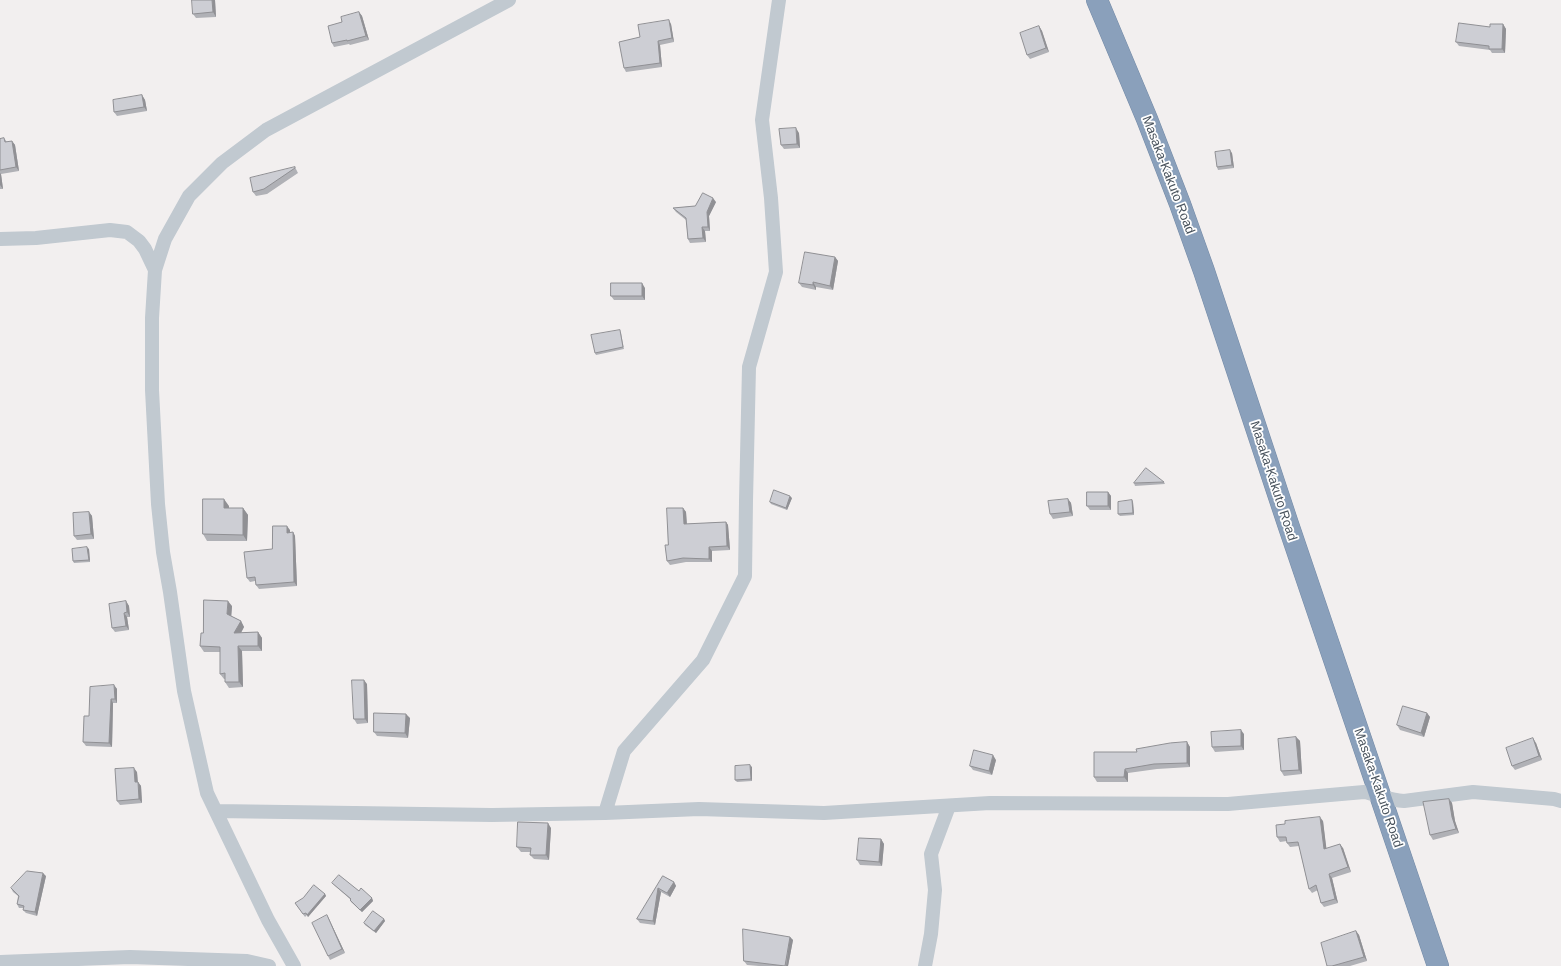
<!DOCTYPE html>
<html>
<head>
<meta charset="utf-8">
<style>
	body { margin:0 }
	canvas { display:block; background:#f2efef }
</style>
</head>
<body>
<canvas width="1561" height="966"></canvas>
<script>
const context = document.querySelector('canvas').getContext('2d');
context.lineJoin = 'round';
function trace(path, color, width, dash) {
  context.strokeStyle = color;
  context.lineWidth = width;
  context.lineCap = dash ? 'butt' : 'round';
  context.setLineDash(dash || []);
  context.stroke(path);
}
function fillPath(path, color) {
  context.fillStyle = color;
  context.fill(path, 'evenodd');
}
function label(font, color, halo, rows, align = 'center') {
  context.font = font + ' Helvetica,sans-serif';
  context.lineWidth = 3.5;
  context.setLineDash([]);
  context.textBaseline = 'middle';
  context.strokeStyle = halo;
  context.fillStyle = color;
  for (const [text, x, y, turn = 0] of rows) {
    context.save();
    context.translate(x, y);
    context.rotate((+turn || 0) * Math.PI / 180);
    context.textAlign = isNaN(turn) ? turn : align;
    if (halo) context.strokeText(text, 0, 0);
    context.fillText(text, 0, 0);
    context.restore();
  }
}
const minor = new Path2D(`
	M0 239 36 238 110 230 127 232 139 241 145 249 155 270
	M216 811 492 815 605 813 699 809 824 813 990 803 1228 804 1364 792C1378 795 1390 800 1404 801L1473 792 1554 799 1561 801
	M605 813 624 751 703 660 745 576 746 501 749 367 776 272 771 198 762 120 779 0
	M0 962 130 957 247 961 269 966
	M294 966 268 920 207 793 184 691 170 592 163 552 158 504 152 390V318L155 270 165 239 189 196 222 163 266 130 509 0
	M925 966 931 934 935 890 931 854 949 806`);
const highway = new Path2D(`
	M1097 0 1147 119 1180 204 1204 271 1288 524 1438 966`);
const wall = new Path2D(`
	M215 0 216 17 196 18 193 14Z
	M359 12 362 16 369 40 350 45 349 44 334 47 332 43Z
	M671 24 674 42 660 45 662 67 626 72 624 68 640 37Z
	M1503 24 1506 29 1505 53H1492L1490 50 1459 46 1456 42 1490 27Z
	M1039 26 1042 31 1049 52 1030 59 1027 55Z
	M142 95 145 100 147 111 117 116 114 112Z
	M799 133 800 148 784 149 781 145Z
	M4 138 7 142 12 141 15 145 19 171 1 174 3 189H0V139Z
	M1232 153 1234 168 1218 170 1217 167Z
	M295 167 298 173 267 194 256 196 253 192Z
	M716 202 709 216 710 231H705L706 242 690 243 688 239 686 220 676 212 673 208 695 206Z
	M835 257 838 261 833 290 816 287V290L802 287 799 283Z
	M645 288V300H614L611 296Z
	M621 333 624 349 596 355 595 353Z
	M1164 482 1165 484 1135 486 1134 483Z
	M1108 492 1111 496V510H1090L1087 506Z
	M792 498 787 510 771 504 770 502Z
	M1068 499 1071 503 1073 516 1053 519 1050 514Z
	M1132 500 1133 502 1134 515 1120 516 1118 514Z
	M229 506V508H243L248 515 247 541H207L203 534Z
	M683 508 686 512 687 524 726 522 728 525 730 550 712 551V562H686L670 565 667 561 668 545Z
	M89 512 92 516 94 539 77 540 74 536Z
	M290 530V533L293 532 295 536 297 586 259 589 256 585 255 581 250 582 247 578 272 549Z
	M89 549 90 562 74 563 73 561Z
	M126 601 129 606 130 617H127L129 630 115 632 112 628Z
	M232 606 231 616 241 621 244 627 241 633 258 632 262 638V651H242L243 687 229 688 225 682V679H224L220 674V652H204L200 646 203 633Z
	M367 684 368 723 357 724 354 719Z
	M114 685 117 689V703H113L112 747 86 746 83 742Z
	M1427 713 1430 717 1424 737 1400 730 1397 725Z
	M410 718 408 738 377 736 374 732Z
	M1244 734V750L1215 752 1212 747Z
	M1296 737 1300 741 1302 774 1284 776 1281 771Z
	M1187 742 1190 747V767L1157 769 1128 773V782H1097L1094 777 1137 752Z
	M1536 743 1542 760 1515 770 1512 766Z
	M996 760 992 775 973 770 970 766Z
	M752 767V781L737 782 735 780Z
	M137 772 138 782 141 786 142 803 120 805 117 801Z
	M1449 799 1452 803 1455 821 1459 833 1433 840 1430 835Z
	M1323 821 1326 848H1343L1351 872 1332 878 1338 903 1324 907 1321 903 1318 890 1312 893 1309 889 1299 846 1290 847 1287 843V841L1280 842 1277 837Z
	M551 828 549 860 534 859 530 855 531 852H521L517 847Z
	M881 839 884 844 882 866 860 865 857 860Z
	M46 876 37 916 26 913 23 910 24 908H19L17 904 18 896 13 892 11 888Z
	M663 876 674 882 676 886 670 897 661 892 655 925 640 923 637 919Z
	M332 883 359 891 372 898 373 901 362 912 351 902 350 900V899L334 885Z
	M325 894 326 896 308 917 307 915 305 917 295 903Z
	M327 915 329 919 345 953 330 960 328 956Z
	M384 919 385 921 376 933 365 925 364 923Z
	M1356 931 1359 935 1367 961 1350 966H1327Z
	M790 937 793 940 788 966H759L747 965 744 961Z`);
const shadedWall = new Path2D(`
	M212 0H215L216 17 213 12Z
	M359 12 362 16 369 40 366 36Z
	M669 20 671 24 674 42 672 38Z
	M1503 24 1506 29 1505 53 1502 49Z
	M1039 26 1042 31 1049 52 1046 48Z
	M658 41 660 45 662 67 660 63Z
	M142 95 145 100 147 111 144 107Z
	M796 128 799 133 800 148 797 144Z
	M12 141 15 145 19 171 16 167Z
	M1230 150 1232 153 1234 168 1232 165Z
	M0 173 1 174 3 189 0 185Z
	M713 198 716 202 709 216 710 231 708 227 707 212Z
	M702 227 705 231 706 242 703 238Z
	M835 257 838 261 833 290 830 286Z
	M813 282 816 287V290L813 285Z
	M642 283 645 288V300L642 296Z
	M1108 492 1111 496V510L1108 506Z
	M790 496 792 498 787 510 786 508Z
	M224 499 229 506V515L224 508Z
	M1068 499 1071 503 1073 516 1070 512Z
	M1132 500 1133 502 1134 515 1133 513Z
	M243 508 248 515 247 541 243 535Z
	M683 508 686 512 687 528 684 524Z
	M89 512 92 516 94 539 91 534Z
	M726 522 728 525 730 550 727 546Z
	M287 526 290 530V537L287 533Z
	M293 532 295 536 297 586 294 582Z
	M87 547 89 549 90 562 89 560Z
	M709 547 712 551V562L709 559Z
	M126 601 129 606 130 617 127 612Z
	M228 601 232 606 231 620 227 614Z
	M124 613 127 617 129 630 126 626Z
	M241 621 244 627 238 638 234 633Z
	M258 632 262 638V651L258 646Z
	M238 646 242 651 243 687 239 682Z
	M364 680 367 684 368 723 365 719Z
	M114 685 117 689V703L115 699Z
	M111 699 113 703 112 747 109 743Z
	M1427 713 1430 717 1424 737 1421 733Z
	M406 714 410 718 408 738 405 733Z
	M1241 730 1244 734V750L1241 746Z
	M1296 737 1300 741 1302 774 1299 770Z
	M1533 738 1536 743 1542 760 1539 756Z
	M1187 742 1190 747V767L1187 763Z
	M993 755 996 760 992 775 989 771Z
	M750 765 752 767V781L751 779Z
	M134 768 137 772 138 787 135 782Z
	M1125 769 1128 773V782L1124 777Z
	M138 782 141 786 142 803 139 799Z
	M1449 799 1452 803 1455 821 1459 833 1456 829 1452 817Z
	M1320 817 1323 821 1327 853 1324 849Z
	M548 823 551 828 549 860 546 855Z
	M881 839 884 844 882 866 879 862Z
	M1340 844 1343 848 1351 872 1348 867Z
	M43 873 46 876 37 916 35 912Z
	M1329 874 1332 878 1338 903 1335 899Z
	M674 882 676 886 670 897 667 893Z
	M658 888 661 892 655 925 653 921Z
	M325 894 326 896 308 917 307 915Z
	M372 898 373 901 362 912 360 910Z
	M327 915 329 919 345 953 342 949Z
	M384 919 385 921 376 933 374 931Z
	M1356 931 1359 935 1367 961 1364 957Z
	M790 937 793 940 788 966H786Z`);
const building = new Path2D(`
	M192 0H212L213 12 193 14Z
	M359 12 366 36 347 41V40L332 43 328 26 342 22 341 17Z
	M669 20 672 38 658 41 660 63 624 68 619 42 640 37 638 25Z
	M1459 23 1490 27V24H1503L1502 49H1489V46L1456 42Z
	M1039 26 1046 48 1027 55 1020 33Z
	M142 95 144 107 114 112 113 100Z
	M796 128 797 144 781 145 779 129Z
	M4 138 5 142 12 141 16 167 0 170V139Z
	M1230 150 1232 165 1217 167 1215 152Z
	M295 167V168L264 189 253 192 250 178Z
	M703 193 713 198 707 212 708 227H702L703 238 688 239 686 218 673 208 695 206Z
	M805 252 835 257 830 286 813 282V285L799 283Z
	M611 283H642V296H611Z
	M620 330 623 347 595 353 591 335Z
	M1146 468 1164 482 1134 483Z
	M774 490 790 496 786 508 770 502Z
	M1087 492H1108V506H1087Z
	M203 499H224V508H243V535L203 534Z
	M1068 499 1070 512 1050 514 1048 501Z
	M1132 500 1133 513 1118 514V502Z
	M667 508H683L684 524 726 522 727 546 709 547V559L683 558 667 561 665 545H668Z
	M89 512 91 534 74 536 73 513Z
	M273 526H287V533L293 532 294 582 256 585 255 577 247 578 244 552 272 549Z
	M87 547 89 560 73 561 72 549Z
	M204 600 228 601 227 614 241 621 234 633 258 632V646H238L239 682H225V673L220 674V647L200 646 201 633H203Z
	M126 601 127 612 124 613 126 626 112 628 109 604Z
	M352 680H364L365 719H354Z
	M114 685 115 699H111L109 743 83 742 84 716H89L90 687Z
	M1403 706 1427 713 1421 733 1397 725Z
	M374 713 406 714 405 733 374 732Z
	M1241 730V746L1212 747 1211 732Z
	M1296 737 1299 770 1281 771 1278 739Z
	M1533 738 1539 756 1512 766 1506 748Z
	M1187 742V763L1154 764 1125 769 1124 777H1094V752H1137L1136 749 1170 743Z
	M974 750 993 755 989 771 970 766Z
	M750 765 751 779 735 780V766Z
	M134 768 135 782H138L139 799 117 801 115 769Z
	M1449 799 1452 817 1456 829 1430 835 1423 802Z
	M1320 817 1324 849 1340 844 1348 867 1329 874 1335 899 1321 903 1316 885 1309 889 1298 842 1287 843 1286 837H1277L1276 825 1285 824V821Z
	M518 822 548 823 546 855H530L531 848 517 847Z
	M859 838 881 839 879 862 857 860Z
	M27 871 43 873 35 912 23 910 24 906 17 904 19 896 11 888Z
	M339 875 359 891 361 888 372 898 360 910 350 900 351 899 332 883Z
	M663 876 674 882 667 893 658 888 653 921 637 919Z
	M314 885 325 894 307 915 306 913 303 914 295 903 303 898Z
	M373 911 384 919 374 931 364 923Z
	M327 915 342 949 328 956 312 923Z
	M743 929 790 937 785 966 744 961Z
	M1356 931 1364 957 1332 966H1327L1321 943Z`);
const streetNames = [
	["Masaka-Kakuto Road",1168,175,69],
	["Masaka-Kakuto Road",1273,481,72],
	["Masaka-Kakuto Road",1378,788,71]
];
trace(highway, '#758ba7', 22);
trace(minor, '#c1c9d0', 14);
trace(highway, '#8aa0bb', 21);
fillPath(wall, '#b0b1b6');
fillPath(shadedWall, '#909094');
fillPath(building, '#cdced4');
trace(building, '#909094', 1);
label('13px', '#48525c', '#fff', streetNames);
</script>
</body>
</html>
